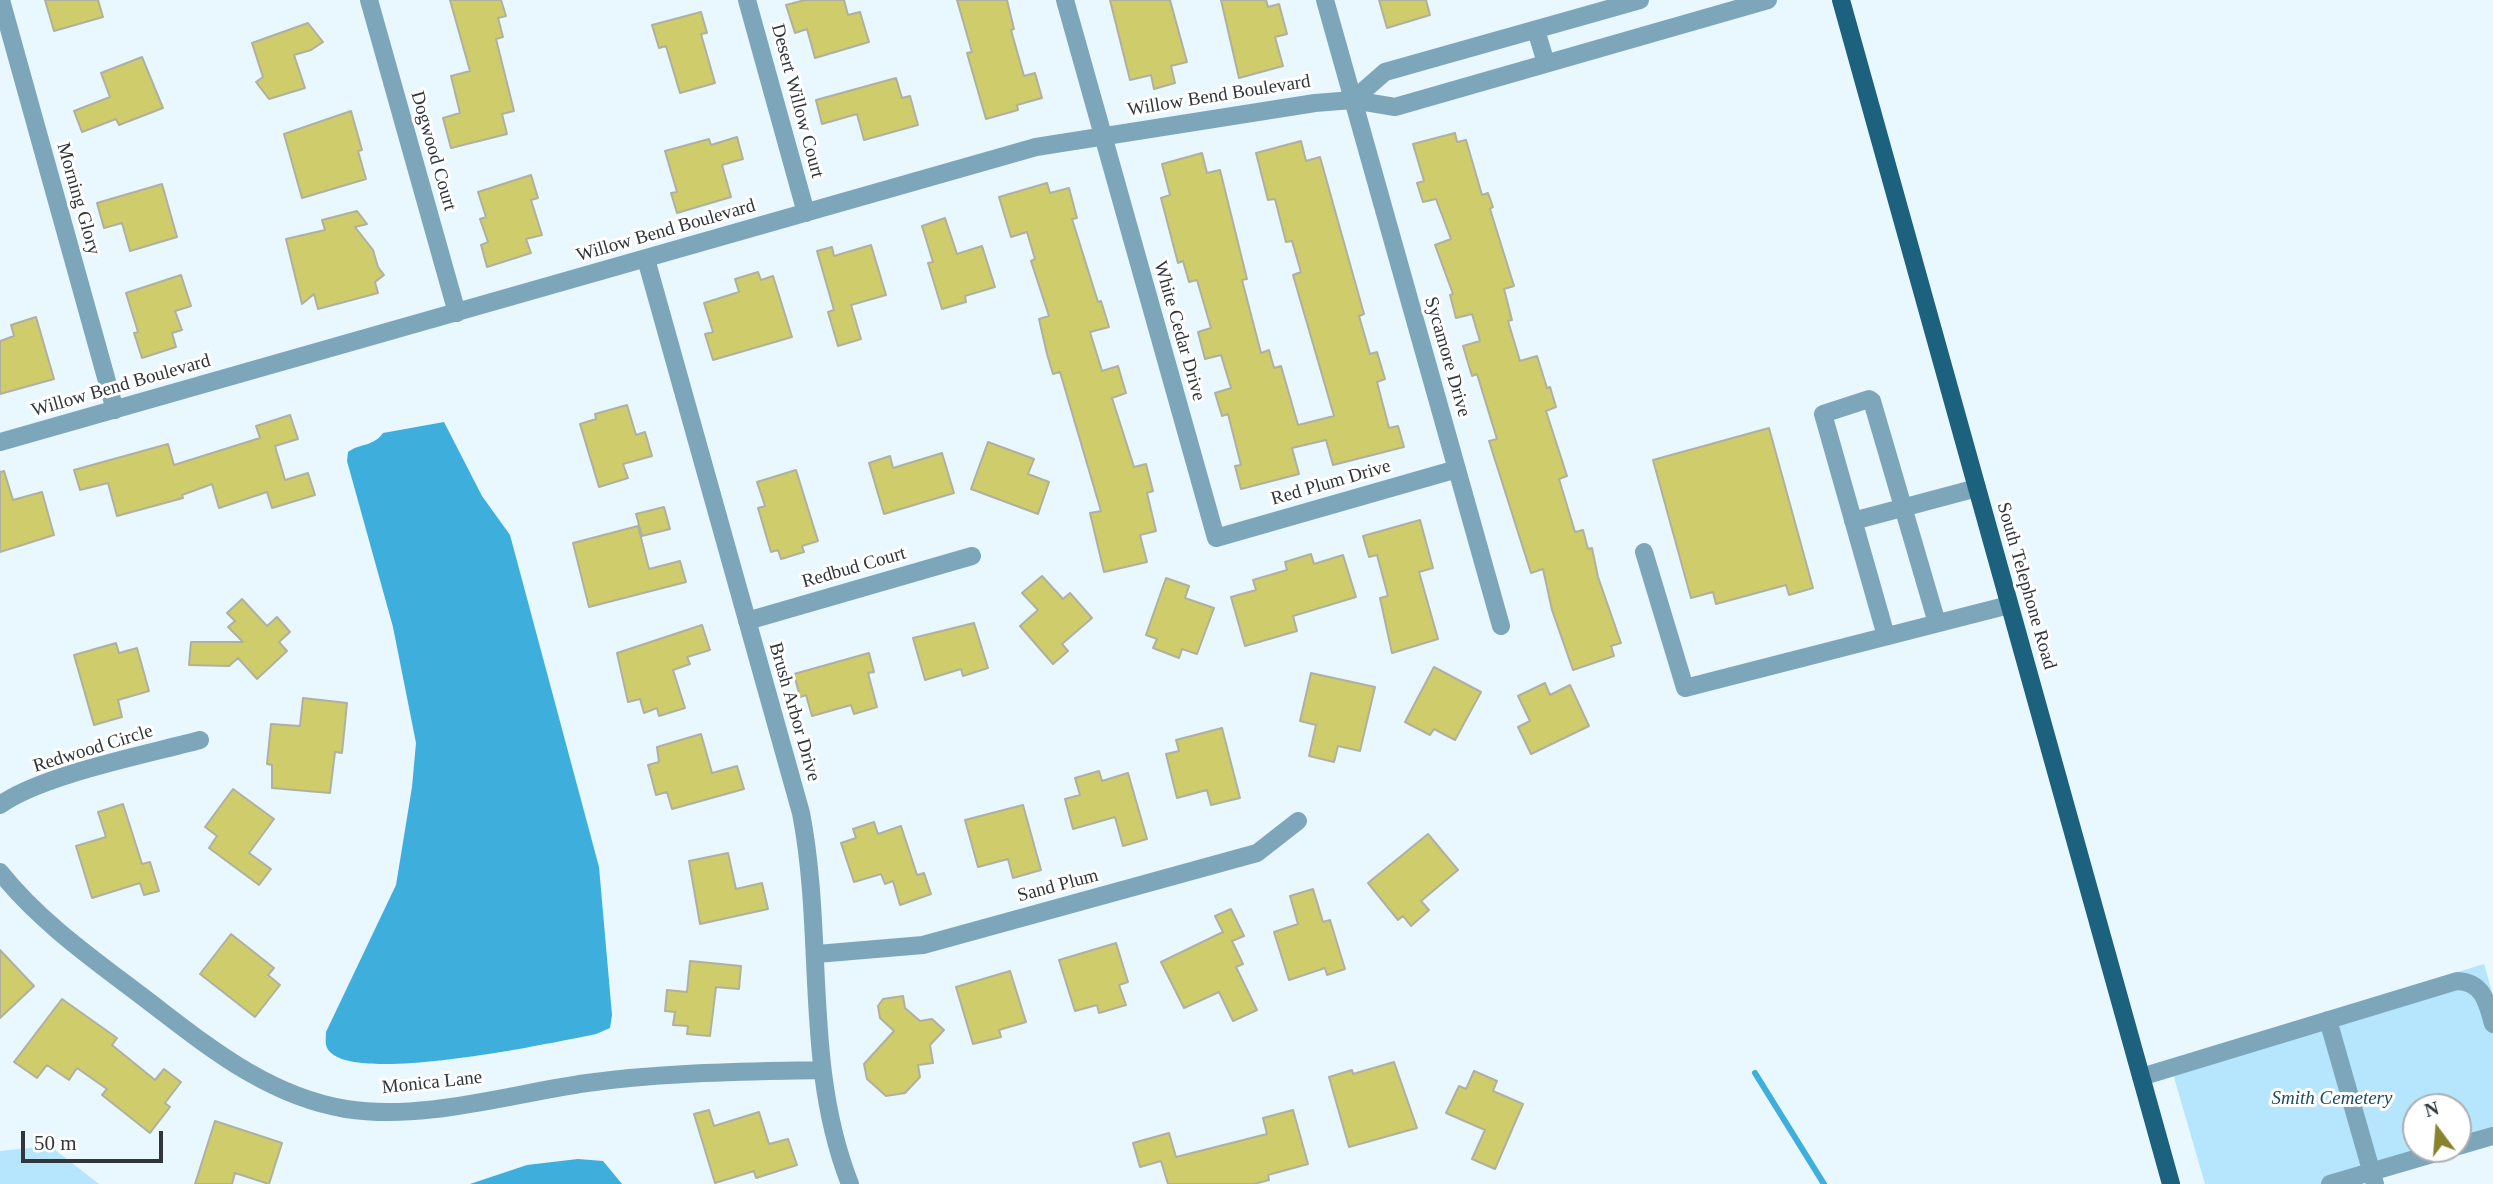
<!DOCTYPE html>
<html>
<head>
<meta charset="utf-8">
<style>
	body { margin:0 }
	#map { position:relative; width:2493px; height:1184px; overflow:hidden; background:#e9f7fe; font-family:"Times New Roman",serif }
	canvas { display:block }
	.north { position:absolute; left:2402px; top:1093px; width:70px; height:70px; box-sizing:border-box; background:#fff; border:2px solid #acafb0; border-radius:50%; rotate:344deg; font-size:19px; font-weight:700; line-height:28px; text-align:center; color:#30363a }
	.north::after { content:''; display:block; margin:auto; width:24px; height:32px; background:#87842d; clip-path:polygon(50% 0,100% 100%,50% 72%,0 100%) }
	.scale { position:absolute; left:21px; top:1131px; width:142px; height:32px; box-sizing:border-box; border:4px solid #30363a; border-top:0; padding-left:9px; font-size:21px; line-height:24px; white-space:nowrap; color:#30363a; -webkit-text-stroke:5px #fff; paint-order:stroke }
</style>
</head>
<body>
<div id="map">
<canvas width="2493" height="1184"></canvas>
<div class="north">N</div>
<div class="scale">50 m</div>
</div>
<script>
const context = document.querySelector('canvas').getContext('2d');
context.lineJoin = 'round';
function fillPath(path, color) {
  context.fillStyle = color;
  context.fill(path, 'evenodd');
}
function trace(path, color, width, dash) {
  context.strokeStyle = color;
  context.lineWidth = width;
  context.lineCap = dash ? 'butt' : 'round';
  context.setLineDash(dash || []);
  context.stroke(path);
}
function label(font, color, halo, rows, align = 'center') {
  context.font = font + ' "Times New Roman",serif';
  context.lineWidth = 6;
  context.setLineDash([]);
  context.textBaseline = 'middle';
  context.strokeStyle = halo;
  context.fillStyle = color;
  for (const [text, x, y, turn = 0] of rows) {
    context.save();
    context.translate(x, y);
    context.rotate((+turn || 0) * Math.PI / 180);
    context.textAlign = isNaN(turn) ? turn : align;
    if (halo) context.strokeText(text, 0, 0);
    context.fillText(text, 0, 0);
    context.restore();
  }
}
const green = new Path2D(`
	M2484 964 2493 995V1143L2352 1184H2205L2169 1060ZM2416 1107H2458V1149H2416Z
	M50 1146 99 1184H0V1151Z`);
const water = new Path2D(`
	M444 422 482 496 510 535 599 867 612 1015 610 1028 596 1034C551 1043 361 1084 330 1052 324 1046 326 1039 326 1032L396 885 412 787 416 743 393 627 347 461 348 452C360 443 373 447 383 433Z
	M578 1159 603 1161 622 1184H470L527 1165Z`);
const stream = new Path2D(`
	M1755 1073 1824 1184`);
const building = new Path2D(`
	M45 0H98L103 17 54 31Z
	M450 0H501L506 16 498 18 503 37 496 39 514 111 502 114 507 134 451 148 443 118 460 113 451 76 470 71Z
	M805 0H844L848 15 860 12 869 42 815 58 807 29 795 33 786 5Z
	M957 0H1007L1014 29 1011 30 1024 76 1035 73 1042 98 1017 105 1018 110 986 119 967 53 972 52Z
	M1110 0H1170L1187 62 1171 66 1175 83 1154 89 1151 75 1130 80Z
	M1221 0H1266L1268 7 1279 4 1287 34 1275 37 1283 66 1239 78Z
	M1379 0H1426L1430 15 1387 28Z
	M701 12 707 33 701 34 715 83 680 93 666 46 659 48 652 25Z
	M308 23 323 42 311 50 294 55 305 88 269 99 256 82 263 77 252 43Z
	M142 57 163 108 119 125 116 119 82 132 74 111 110 97 101 73Z
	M896 78 902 98 910 96 918 125 864 140 857 114 822 124 816 100Z
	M351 111 362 150 358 151 366 179 302 198 284 134Z
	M1455 133 1457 142 1466 140 1482 195 1488 193 1493 207 1490 209 1514 286 1504 289 1512 320 1508 321 1520 361 1537 356 1547 388 1550 387 1556 407 1546 411 1567 476 1559 479 1575 532 1583 530 1588 549 1592 548 1598 577 1621 643 1611 646 1614 656 1573 670 1552 610 1543 569 1531 573 1489 441 1497 439 1477 374 1472 376 1463 346 1480 341 1472 314 1456 318 1450 295 1453 294 1435 245 1451 239 1436 199 1423 202 1417 183 1424 181 1413 144Z
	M737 137 743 159 722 165 731 197 677 213 671 193 677 192 665 151 709 139 711 145Z
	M1301 141 1306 161 1320 157 1364 314 1359 316 1370 354 1377 352 1385 379 1377 382 1389 428 1398 426 1404 447 1333 465 1326 440 1292 448 1299 474 1241 489 1235 466 1241 465 1228 414 1222 416 1215 393 1231 388 1221 355 1205 359 1198 332 1211 328 1197 280 1189 282 1183 261 1178 263 1161 198 1170 195 1162 164 1202 153 1207 173 1220 170 1247 279 1242 280 1261 353 1269 350 1274 368 1281 366 1298 425 1334 416 1293 275 1301 272 1292 241 1286 242 1275 199 1268 200 1256 153Z
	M531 175 538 198 531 200 542 235 526 239 531 253 487 267 481 245 488 242 480 219 486 217 478 192Z
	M1047 183 1050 193 1069 188 1077 218 1072 219 1098 302 1101 301 1109 327 1090 332 1102 371 1118 366 1126 393 1112 398 1134 467 1146 464 1153 491 1147 493 1156 531 1140 535 1147 562 1104 572 1090 513 1101 511 1060 372 1053 374 1047 354 1039 319 1049 316 1031 261 1035 259 1027 232 1011 237 999 197Z
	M162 184 177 237 130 251 122 223 104 228 97 203Z
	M357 211 367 224 355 227 373 250 378 267 384 275 375 282 378 293 318 309 314 294 302 304 286 239 325 230 322 220Z
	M945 218 957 254 982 246 995 287 965 296 966 302 942 309 928 263 933 262 922 226Z
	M871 245 886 295 851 305 861 339 838 346 828 312 834 310 817 251 832 247 834 256Z
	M758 272 761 280 773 276 792 337 713 360 705 334 713 332 704 303 739 292 735 279Z
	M181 275 191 306 175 311 182 330 172 333 176 347 142 358 134 333 138 332 126 293Z
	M36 317 54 379 0 394V341L14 336 11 325Z
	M627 405 636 435 645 432 652 456 623 464 628 478 599 487 580 424 596 419 595 414Z
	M290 415 298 439 275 446 285 480 308 473 315 495 272 508 267 492 219 508 212 484 182 495 183 498 117 516 108 483 80 490 74 470 168 444 174 465 260 438 256 426Z
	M1769 428 1813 588 1789 595 1786 585 1716 604 1713 592 1691 598 1653 460Z
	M988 442 1034 459 1028 474 1049 482 1038 514 971 489Z
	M942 453 954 493 884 514 869 463 890 456 893 468Z
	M796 470 818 541 802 546 804 552 781 559 778 550 771 552 758 508 765 506 757 482Z
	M4 471 13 500 42 492 54 535 0 552V472Z
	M664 507 670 529 642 536 636 514Z
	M1420 520 1433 568 1419 572 1438 639 1392 653 1380 598 1388 596 1377 555 1369 557 1363 536Z
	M638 526 649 569 680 561 686 582 589 607 573 543Z
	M1311 554 1314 564 1343 555 1356 597 1293 616 1297 631 1245 646 1231 597 1256 590 1253 580 1287 570 1285 562Z
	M1042 576 1063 599 1070 593 1092 618 1062 644 1068 651 1053 664 1020 626 1038 610 1022 593Z
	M1166 578 1189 586 1185 598 1214 608 1197 654 1182 649 1179 658 1153 648 1157 639 1146 635Z
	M242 599 267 626 277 617 290 632 279 642 287 651 257 679 238 658 229 666 189 665 191 642H243L228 627 235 621 227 613Z
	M974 623 988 668 963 676 961 669 925 680 913 638Z
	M702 625 710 650 687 657 690 664 673 670 685 708 659 716 657 708 644 713 640 699 628 702 617 653Z
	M116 643 119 653 137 648 149 691 118 700 122 717 94 725 74 655Z
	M869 653 874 672 868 673 877 707 854 714 851 705 812 716 806 695 800 697 794 674Z
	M1434 667 1481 692 1455 740 1434 729 1430 735 1405 722Z
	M1311 673 1375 687 1360 751 1338 746 1334 762 1309 756 1316 725 1300 721Z
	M1545 683 1550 695 1570 685 1589 726 1531 754 1518 727 1530 721 1518 696Z
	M303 698 347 703 342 753 335 752 330 793 272 788V765L267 764 271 724 300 726Z
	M1222 728 1240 798 1211 805 1207 790 1177 798 1166 754 1179 751 1176 740Z
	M701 734 712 773 737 766 744 789 672 809 667 792 656 795 648 765 659 762 657 747Z
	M1099 771 1102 781 1128 773 1147 839 1123 846 1115 817 1073 829 1065 799 1080 795 1075 778Z
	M233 789 274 819 249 853 271 869 259 885 209 848 217 836 205 827Z
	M123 804 142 864 150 862 159 891 144 895 140 883 92 898 76 846 106 837 98 812Z
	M1023 805 1041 870 1013 878 1008 859 978 867 965 820Z
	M874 822 878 834 901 826 917 875 924 873 931 894 900 905 893 881 885 884 881 874 854 882 841 843 856 838 853 829Z
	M1428 834 1458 870 1421 901 1429 910 1411 926 1403 916 1398 920 1368 883Z
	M728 853 736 889 762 883 768 909 700 924 689 861Z
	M1313 889 1323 922 1330 920 1345 969 1327 975 1325 968 1289 980 1274 932 1298 924 1290 896Z
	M1231 909 1244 936 1232 941 1243 964 1236 967 1257 1010 1233 1021 1219 992 1184 1008 1161 962 1223 932 1215 916Z
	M231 934 274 968 268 975 280 985 255 1017 200 974Z
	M1116 943 1128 982 1119 985 1126 1005 1099 1013 1097 1005 1075 1011 1059 960Z
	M0 950 34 986 0 1018Z
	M690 961 741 966 739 989 716 987 710 1036 687 1034 688 1026 673 1025 675 1012 665 1011 667 990 687 992Z
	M1010 971 1026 1022 999 1030 1001 1037 973 1044 956 987Z
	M903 996 905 1008 920 1021 932 1019 944 1030 930 1045 933 1063 918 1065 920 1077 905 1093 886 1096 867 1079 864 1064 894 1031 880 1018 878 1006 883 999Z
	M62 999 117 1038 112 1045 155 1080 164 1069 181 1082 165 1103 170 1107 150 1133 102 1095 107 1089 77 1068 69 1080 47 1065 37 1078 14 1062Z
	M1394 1062 1417 1128 1349 1147 1329 1077 1352 1070 1353 1074Z
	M1474 1071 1497 1081 1493 1091 1523 1104 1495 1169 1472 1159 1485 1130 1446 1113 1459 1086 1466 1089Z
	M709 1110 714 1126 759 1112 769 1144 788 1139 797 1165 756 1178 754 1171 715 1183 694 1114Z
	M1293 1110 1308 1164 1268 1175 1269 1180 1254 1184H1168L1161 1161 1140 1167 1133 1143 1169 1133 1176 1157 1267 1134 1263 1118Z
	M215 1121 282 1143 269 1184 235 1173 232 1184H195Z`);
const minor = new Path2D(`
	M1 0 115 410
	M369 0 457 313
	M747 0 806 213
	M1065 0 1216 538 1457 469
	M1325 0 1501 626
	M1536 30 1546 63
	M1353 100 1385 72 1640 0
	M646 259 801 813C825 937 803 1065 850 1184
	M0 442 1036 147 1315 103 1353 100 1395 107 1768 0
	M1853 521 1977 488
	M1644 552 1685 688 2009 605
	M747 621 972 556
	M1886 636 1823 414 1869 399 1872 401 1937 623
	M0 805C41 775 148 754 200 740
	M0 872C40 922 93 959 143 997 205 1044 266 1096 346 1109 425 1121 509 1094 587 1083 665 1072 743 1072 821 1070
	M817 954 923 945 1257 853 1298 821
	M2328 1020 2375 1184
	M2141 1077 2457 981C2483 982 2487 1002 2493 1024
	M2458 1146 2493 1136
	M2330 1184 2449 1149`);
const major = new Path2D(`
	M1841 0 2171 1184`);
const streetNames = [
	["Willow Bend Boulevard",1219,96,-9],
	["Desert Willow Court",797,101,75],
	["Dogwood Court",433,151,74],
	["Morning Glory",78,199,74],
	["Willow Bend Boulevard",666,231,-16],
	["White Cedar Drive",1179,331,74],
	["Sycamore Drive",1447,357,74],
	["Willow Bend Boulevard",121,386,-16],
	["Red Plum Drive",1331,483,-16],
	["Redbud Court",854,568,-16],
	["South Telephone Road",2026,586,74],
	["Brush Arbor Drive",794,712,74],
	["Redwood Circle",93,749,-17],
	["Sand Plum",1058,886,-15],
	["Monica Lane",432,1083,-6]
];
const parkNames = [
	["Smith Cemetery",2332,1099]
];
fillPath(green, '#b5e6fe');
fillPath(water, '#3eaedd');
trace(stream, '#3eaedd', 6);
fillPath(building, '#cecc6b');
trace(building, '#b0b0a0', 2);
trace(minor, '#7da6bb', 18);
trace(major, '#1c627f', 18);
label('19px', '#30363a', '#fff', streetNames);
label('italic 19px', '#1d4b5f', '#fff', parkNames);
</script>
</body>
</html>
